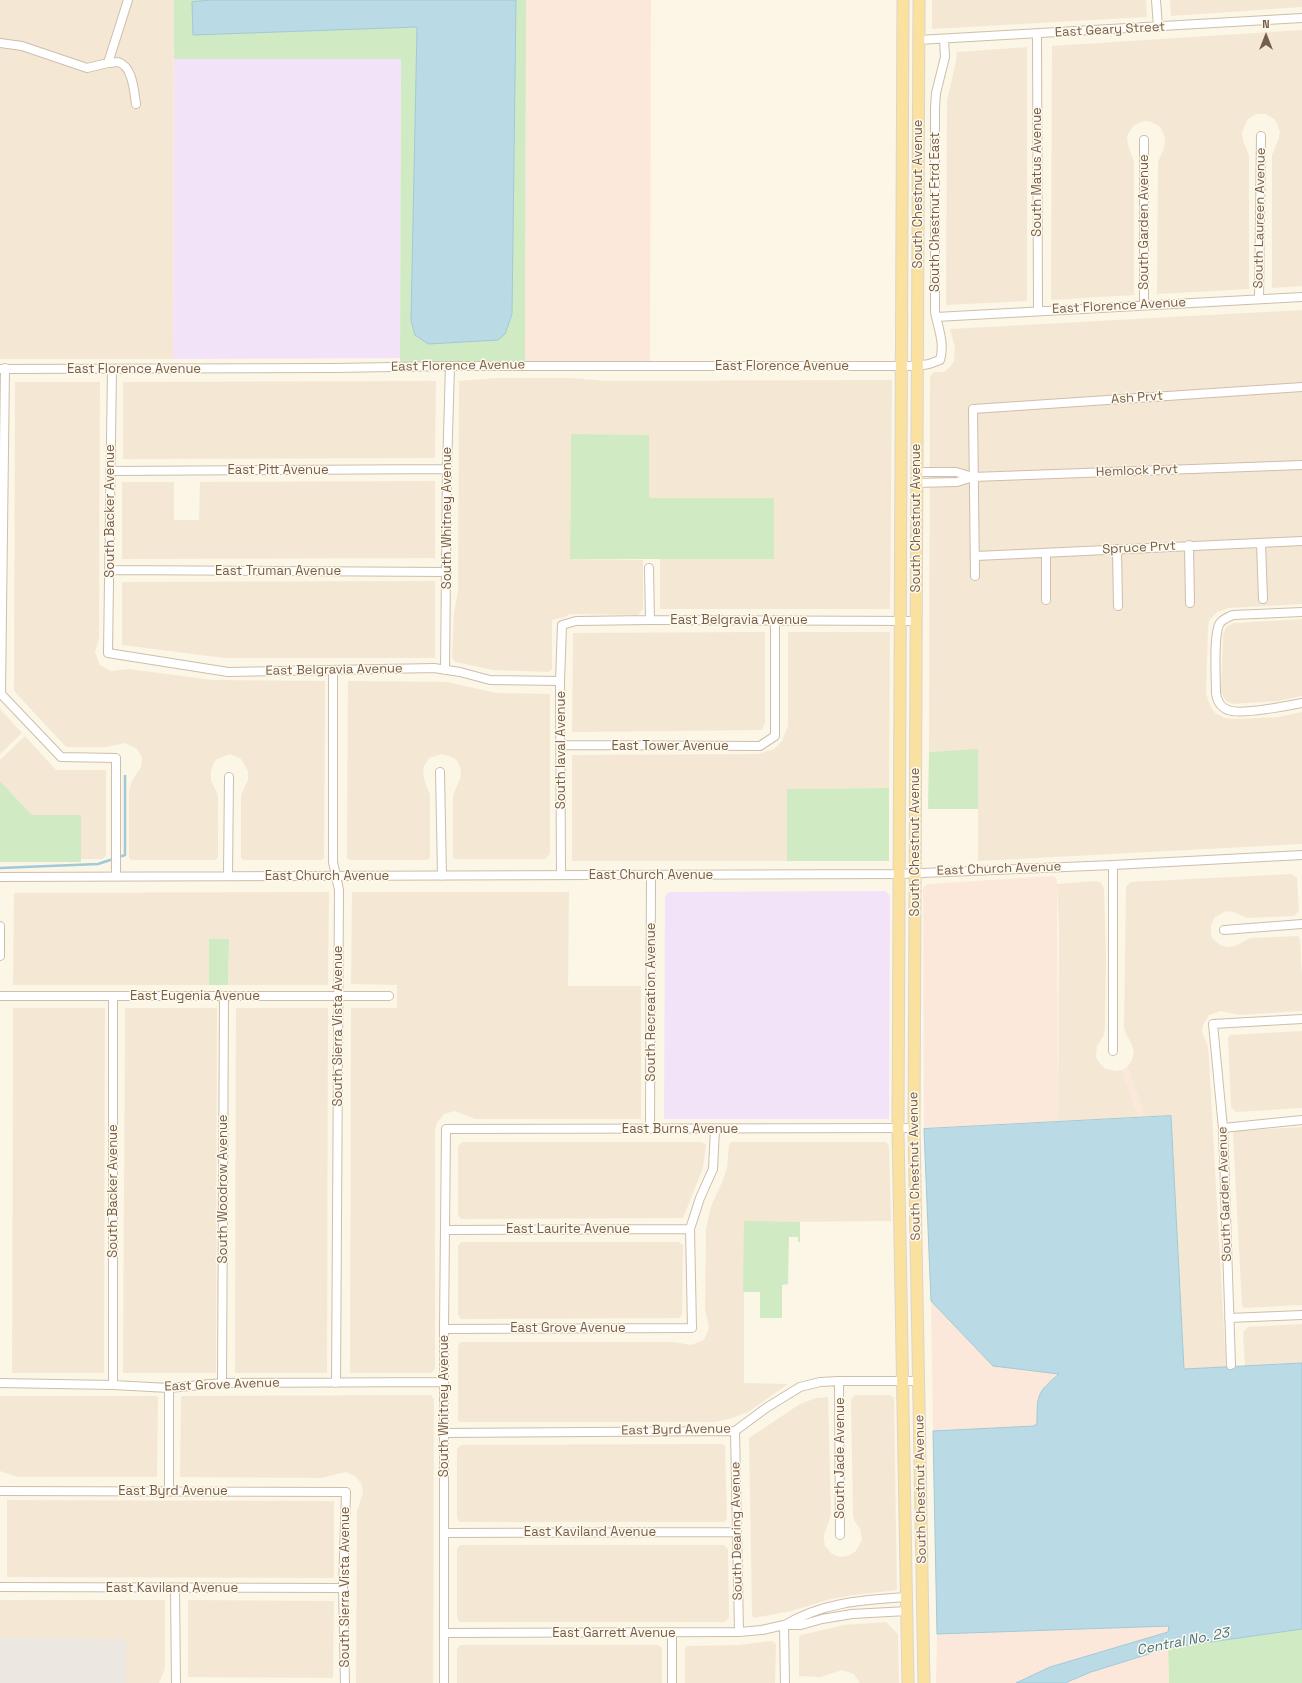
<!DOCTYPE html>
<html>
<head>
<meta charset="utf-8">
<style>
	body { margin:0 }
	#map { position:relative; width:1302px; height:1683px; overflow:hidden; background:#fcf6e6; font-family:"Space Grotesk",sans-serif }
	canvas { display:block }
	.north { position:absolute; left:1246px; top:16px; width:40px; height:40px; -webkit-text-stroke:3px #fff9ec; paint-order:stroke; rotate:0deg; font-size:11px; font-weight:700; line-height:16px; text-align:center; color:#755e4b }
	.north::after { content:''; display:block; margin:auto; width:14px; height:18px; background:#755e4b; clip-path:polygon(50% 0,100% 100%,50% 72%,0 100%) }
</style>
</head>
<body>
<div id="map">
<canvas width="1302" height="1683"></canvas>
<div class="north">N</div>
</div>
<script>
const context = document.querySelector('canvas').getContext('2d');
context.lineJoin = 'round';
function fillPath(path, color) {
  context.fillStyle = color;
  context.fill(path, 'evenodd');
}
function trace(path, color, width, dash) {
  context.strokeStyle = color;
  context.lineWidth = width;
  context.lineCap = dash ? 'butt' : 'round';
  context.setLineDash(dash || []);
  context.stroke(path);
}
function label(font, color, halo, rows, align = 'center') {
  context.font = font + ' "Space Grotesk",sans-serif';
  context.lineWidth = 3;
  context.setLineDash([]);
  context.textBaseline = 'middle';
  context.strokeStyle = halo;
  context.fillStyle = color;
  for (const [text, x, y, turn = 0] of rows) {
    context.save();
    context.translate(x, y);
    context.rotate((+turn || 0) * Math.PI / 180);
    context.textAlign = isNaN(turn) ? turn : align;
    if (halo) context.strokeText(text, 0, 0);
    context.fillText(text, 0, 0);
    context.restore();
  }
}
const residential = new Path2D(`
	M0 0H174L173 359H0Z
	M932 0H1146L1147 17 933 29 932 28Z
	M1170 0H1302V7L1171 16Z
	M1302 30V286L1272 288V155L1279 138 1280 132 1277 123 1274 119 1266 114H1256L1248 119 1242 132 1243 141 1249 155V289L1157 294 1158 162 1164 148 1165 139 1162 130 1159 126 1151 122 1146 121 1141 122 1133 126 1128 134 1127 139 1129 148 1134 162V295L1051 300 1052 46Z
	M1027 47V300L1026 301 947 305H946L947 101 956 61 957 52Z
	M1302 310V604L1229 608 1217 612 1209 621 1208 631 1206 693 1210 705 1215 713 1225 718 1235 719 1278 717 1302 712V844L978 861V750L929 752 930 377 934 372H944L950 367 954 361 955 348 950 329Z
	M496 378H571L606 381 892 380 890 609H660V560L649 498 606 435 571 434 570 559 643 560V609L638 615 570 614 565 617 552 620V669L549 672 493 670 455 662 452 658 454 613 458 591 459 381Z
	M436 381 435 458 123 459V382Z
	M15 382H100L99 638 95 652 100 665 111 671 129 669 212 680 325 681 324 858 321 860H244L241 858V795L248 780V771L241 759 230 754 217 759 214 762 211 771V780L218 795V858L215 860H132L129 858V791L132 781 141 767 142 758 137 749 125 743 106 747H66L14 691Z
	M435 481V558L122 559V482H174V520H199L200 482Z
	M435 581V658H224L122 645V582Z
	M1302 619V696L1278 701 1233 704 1226 701 1221 692 1223 634 1227 626 1234 623Z
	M765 632V723L761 730 572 732 573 633Z
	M788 632H890L889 788 788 789 787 861H572V755L758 754 774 749 782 741 788 726Z
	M348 681 447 682 496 693 550 694V854L545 859H456L453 858V795L460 779 461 771 458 762 454 758 442 754 429 758 424 766 423 771 424 779 430 795V858L427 860H350L347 858Z
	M0 709 22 733 0 754Z
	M25 736 56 770H106V856L102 859H81L32 815 0 781V760Z
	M1292 874 1297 878 1299 911 1294 916 1247 918 1234 912 1226 911 1215 917 1211 925V935L1213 939 1220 945 1228 947 1235 946 1250 938 1298 936 1300 939 1302 976V1011L1239 1015 1221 1011 1209 1015 1203 1025 1202 1032 1208 1047 1209 1060 1226 1367 1184 1369 1171 1116 1145 1117 1127 1067 1131 1062 1134 1053 1132 1045 1126 1034 1124 1027 1126 887 1130 882Z
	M1096 881 1101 883 1104 888 1106 956 1105 1027 1104 1035 1097 1046 1096 1057 1100 1064 1106 1069 1116 1071 1122 1070 1139 1118 1058 1122 1059 930 1057 884Z
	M329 892 328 985H228L229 939H210L209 985H13L14 893Z
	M352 892H569L568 986H641V1119H475L455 1111 444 1114 437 1123 435 1130V1369L431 1373H350L351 1008H397V985L351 984Z
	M13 1008H105L104 1373H12Z
	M125 1008H217L216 1373H123Z
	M236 1008H328L327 1373H235Z
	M1302 1031V1108L1236 1112 1231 1107 1228 1038 1230 1035Z
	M1302 1127V1305L1244 1308 1242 1306 1233 1133 1235 1131Z
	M462 1142H702L706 1145 703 1168 683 1218 461 1219 458 1215V1146Z
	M731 1142H884L887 1143 889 1146 891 1221 787 1222 744 1268V1383L788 1384 748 1412 732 1418 715 1422H461L458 1421V1346L461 1342H674L691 1345 704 1340 708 1331 709 1326 705 1310 706 1229 711 1206 723 1180 727 1168 729 1145Z
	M461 1242H679L683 1245 682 1315 679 1318 461 1319 458 1315V1246Z
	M1302 1324V1363L1245 1366 1243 1332 1248 1327Z
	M431 1395 434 1399 433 1683H356L357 1511 363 1493 361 1483 355 1476 346 1472 321 1478 180 1477 181 1397 182 1396Z
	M855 1395H890L894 1398 897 1590 854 1595 831 1599 791 1611 754 1618 752 1615 749 1438 800 1404 816 1398 828 1397 831 1515 824 1535V1540L825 1546 831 1553 839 1557 848 1556 856 1551 862 1540 860 1529 854 1520 853 1514 851 1399Z
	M0 1396H156L158 1397 157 1477H17L0 1471Z
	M722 1444 725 1446 726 1484 727 1518 724 1522H460L457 1518V1449L461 1445Z
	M7 1500 334 1501V1578L7 1577Z
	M460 1545H724L728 1549 729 1618 725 1622H460L457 1618V1549Z
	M0 1600H165V1668L159 1683H126V1639L0 1638Z
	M188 1600 334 1601 333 1678 188 1677Z
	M886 1622 898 1634 899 1683H860L854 1674 842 1670 820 1677 799 1676V1638L801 1635 844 1625Z
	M771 1641 774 1642 776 1645 775 1683H685V1649L687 1646 738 1645Z
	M460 1645H658L662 1648V1683H457V1649Z`);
const commercial = new Path2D(`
	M526 0H651L650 362H525Z
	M1053 876 1057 879 1058 1122 924 1129 923 888 928 884Z
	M1127 1067 1145 1117 1139 1118 1122 1070Z
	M931 1301 993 1366 1059 1374 1045 1385 1037 1405V1423L1034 1426 933 1431Z
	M1169 1626 1168 1632 1050 1667 1016 1683H936L937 1634Z
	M1168 1648 1169 1683H1065L1091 1672Z`);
const industrial = new Path2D(`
	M0 1638 126 1639V1683H0Z`);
const education = new Path2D(`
	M174 59H401L400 358 173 359Z
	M885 891 890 896 889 1119H664L665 896 669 892Z`);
const green = new Path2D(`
	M174 0H526L525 362H400L401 59H174Z
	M571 434 649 435V498H774V559H570Z
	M978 749V809H928L929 752Z
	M0 781 32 815H81V862H0Z
	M889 788V861H787V789Z
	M209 939H229L228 985H209Z
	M744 1221 800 1222V1242H798V1237H789L788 1284 782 1285V1318H760V1292H743Z
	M1302 1629V1683H1169L1168 1648Z`);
const water = new Path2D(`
	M212 0H516L512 314 505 334 498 340 428 344 415 335 411 321 417 27 193 35 192 2Z
	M1171 1116 1184 1369 1302 1363V1629L1168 1648 1091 1672 1065 1683H1016L1050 1667 1168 1632 1169 1626 937 1634 933 1431 1034 1426 1037 1423C1037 1395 1037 1392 1059 1374L993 1366 931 1301 924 1129Z`);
const stream = new Path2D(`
	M0 868 98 864 125 855V776`);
const minor = new Path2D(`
	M1156 0 1158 27
	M1037 34 1038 311
	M918 40 1302 18
	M0 43 22 46 87 68 108 63 128 0
	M108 63C111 63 115 62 118 62 133 66 134 92 136 104
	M1144 140V305
	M1259 299 1261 136
	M936 317 1302 297
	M5 368 1 694 61 757 116 758V875
	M0 369 335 368 450 366H917L929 364 940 360C945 343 938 328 935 312V108L936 93 945 57 944 39
	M112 369 108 653 228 672 434 668 460 672 490 680 560 681
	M110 471 447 469
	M916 472H956L973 477
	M916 483 957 482 973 477 1302 465
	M1261 543 1263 599
	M1189 545 1190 603
	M1117 549 1118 606
	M1046 553V600
	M976 556 1302 541
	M649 568 650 620
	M110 570 447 572
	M975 576 973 409 1302 387
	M1302 612 1233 615C1228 617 1223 619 1220 623 1213 634 1216 679 1216 693 1217 701 1220 707 1228 710 1240 715 1287 706 1302 703
	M333 670V862L339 890 336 1383
	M445 670 447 469 450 366
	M561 745 760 746 775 736V620
	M440 772 442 876
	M1113 865V1051
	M228 875 229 777
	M561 875 560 681 562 625 576 621 650 620 916 621
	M0 877 899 874 1113 865 1302 855
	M0 926V956
	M1224 930 1302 924
	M0 996H389
	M113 996V1385
	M1223 1128 1302 1120
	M650 1129 651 875
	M446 1230 690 1229
	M1229 1318 1302 1315
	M444 1329 692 1328 690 1229 700 1198 713 1169 715 1129
	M1231 1365 1223 1128 1213 1024 1302 1019
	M839 1381 840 1535
	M0 1383 113 1385 169 1388 222 1383 444 1382
	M222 1383 224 996
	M169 1388V1490
	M735 1431 739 1632
	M444 1433 735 1431 766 1408 800 1387 820 1382 839 1381H919
	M0 1491 346 1492 343 1588 345 1683
	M444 1533 737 1532
	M0 1587 343 1588
	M175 1588 176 1683
	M784 1625 785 1683
	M785 1625C823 1602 864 1600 907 1597
	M444 1633 739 1632 762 1630 784 1625H801L822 1619 852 1614 907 1611
	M444 1683V1329L446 1129 914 1128
	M672 1683V1633`);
const major = new Path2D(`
	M903 0 898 1129 908 1683
	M919 0 914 1128 924 1683`);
const streetNames = [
	["East Geary Street",1110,30,-3],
	["South Matus Avenue",1037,172,-90],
	["South Chestnut Avenue",918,194,-90],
	["South Chestnut Ftrd East",935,212,-90],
	["South Laureen Avenue",1260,218,-89],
	["South Garden Avenue",1144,222,-90],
	["East Florence Avenue",1119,306,-3],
	["East Florence Avenue",458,366,-1],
	["East Florence Avenue",782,366],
	["East Florence Avenue",134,369],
	["Ash Prvt",1137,398,-4],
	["East Pitt Avenue",278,470],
	["Hemlock Prvt",1137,471,-2],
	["South Backer Avenue",110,511,-90],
	["South Whitney Avenue",447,518,-90],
	["South Chestnut Avenue",916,518,-90],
	["Spruce Prvt",1139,548,-3],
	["East Truman Avenue",278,571],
	["East Belgravia Avenue",739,620],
	["East Belgravia Avenue",334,670,-1],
	["East Tower Avenue",670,746],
	["South laval Avenue",561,750,-90],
	["South Chestnut Avenue",915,842,-90],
	["East Church Avenue",999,869,-2],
	["East Church Avenue",651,875],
	["East Church Avenue",327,876],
	["East Eugenia Avenue",195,996],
	["South Recreation Avenue",651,1002,-90],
	["South Sierra Vista Avenue",338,1026,-90],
	["East Burns Avenue",680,1129],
	["South Chestnut Avenue",915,1166,-91],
	["South Woodrow Avenue",223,1189,-90],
	["South Backer Avenue",113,1191,-90],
	["South Garden Avenue",1225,1194,-92],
	["East Laurite Avenue",568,1229],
	["East Grove Avenue",568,1328],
	["East Grove Avenue",222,1385,-2],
	["South Whitney Avenue",444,1406,-90],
	["East Byrd Avenue",676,1430,-1],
	["South Jade Avenue",840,1458,-90],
	["South Chestnut Avenue",921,1489,-91],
	["East Byrd Avenue",173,1491],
	["South Dearing Avenue",737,1531,-91],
	["East Kaviland Avenue",590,1532],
	["South Sierra Vista Avenue",345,1587,-90],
	["East Kaviland Avenue",172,1588],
	["East Garrett Avenue",614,1633]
];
const waterNames = [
	["Central No. 23",1183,1642,-11]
];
fillPath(residential, '#f4e8d4');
fillPath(commercial, '#fce8da');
fillPath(industrial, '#ece7e0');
fillPath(education, '#f3e3f9');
fillPath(green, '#d0eac4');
fillPath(water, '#badbe6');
trace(water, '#a1c9d7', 1);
trace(stream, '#a1c9d7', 2.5);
trace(minor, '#cebeac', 10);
trace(major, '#dbd5d0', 13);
trace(minor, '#fff', 8);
trace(major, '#fae19f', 11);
label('13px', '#755e4b', '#fff9ec', streetNames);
label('italic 14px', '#457689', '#fff9ec', waterNames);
</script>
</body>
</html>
